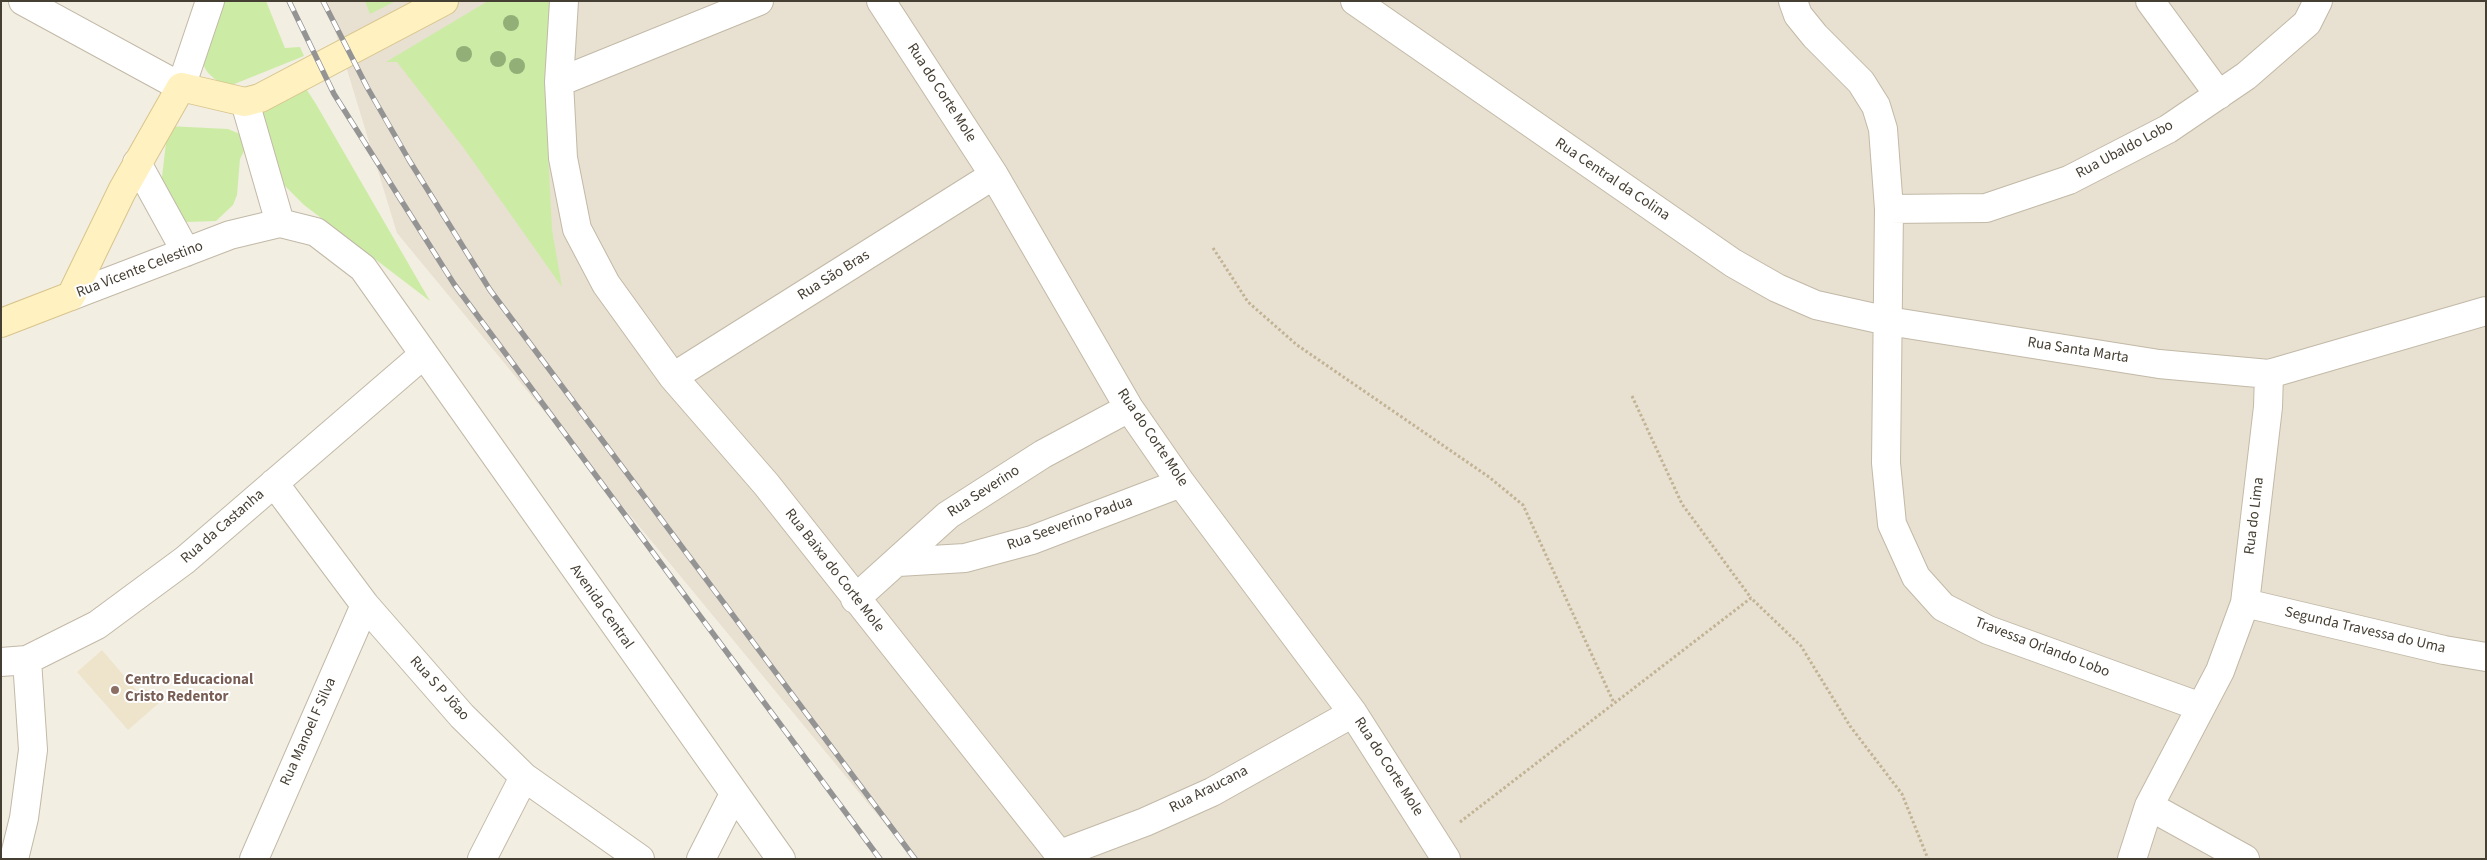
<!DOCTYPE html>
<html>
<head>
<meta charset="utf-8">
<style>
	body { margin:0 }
	#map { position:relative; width:2487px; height:860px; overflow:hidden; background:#f3eee2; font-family:"Source Sans 3",sans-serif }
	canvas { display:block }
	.frame { position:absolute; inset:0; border:2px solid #453e32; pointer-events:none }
</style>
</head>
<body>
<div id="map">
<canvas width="2487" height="860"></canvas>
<div class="frame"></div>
</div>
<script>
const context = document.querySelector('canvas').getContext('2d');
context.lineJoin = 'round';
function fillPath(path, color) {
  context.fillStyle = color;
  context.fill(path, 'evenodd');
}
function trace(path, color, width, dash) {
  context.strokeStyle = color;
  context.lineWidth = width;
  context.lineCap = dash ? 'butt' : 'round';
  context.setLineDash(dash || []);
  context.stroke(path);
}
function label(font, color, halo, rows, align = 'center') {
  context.font = font + ' "Source Sans 3",sans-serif';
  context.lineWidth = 4;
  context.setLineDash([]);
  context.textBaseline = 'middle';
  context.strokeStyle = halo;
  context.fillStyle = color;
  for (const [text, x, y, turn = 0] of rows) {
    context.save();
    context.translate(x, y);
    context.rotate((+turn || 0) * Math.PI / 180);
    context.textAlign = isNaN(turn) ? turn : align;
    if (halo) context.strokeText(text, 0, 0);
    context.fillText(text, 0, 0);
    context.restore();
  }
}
const residential = new Path2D(`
	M326 1H2486V859H914L397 233Z`);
const education = new Path2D(`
	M102 650 138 692 146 689 159 703 128 730 77 672Z`);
const green = new Path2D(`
	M217 1H266L285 48 300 47 304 56 227 87C219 82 207 75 204 66 199 52 213 17 217 1Z
	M365 1H396L370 14Z
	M488 1H553L547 132 552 230 562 287 463 147 397 62H386Z
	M303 84 316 104 430 301 304 205 273 174 260 130 262 112Z
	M168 126 228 129 245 136 246 147 240 159 237 195 233 205 216 221 187 222 173 216 161 185Z`);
const path = new Path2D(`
	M1213 248 1248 302 1297 345 1489 477 1523 505 1614 703
	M1632 396 1682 504 1751 598
	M1460 822 1751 598 1801 646 1850 726 1902 794 1928 859`);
const street = new Path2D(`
	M23 1 181 87 210 1
	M564 1 559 82 563 158 577 229 606 284 673 377 766 484 1063 859
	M881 1 994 175 1129 408 1181 483 1353 713 1446 859
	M1355 1 1733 263 1777 288 1816 305 1888 321 2159 364 2269 374
	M1793 1 1798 15 1815 36 1861 82 1876 106 1883 129 1889 209 1886 463 1892 524 1916 577 1943 607 1988 630 2201 707
	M2150 1 2219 95
	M559 82 759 1
	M245 102 280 223
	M137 163 186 252
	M1889 209 1986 208 2069 180 2168 129 2246 76 2307 23 2318 1
	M71 296 230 235 280 223 316 232 363 268 781 859
	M673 377 994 175
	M274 483 365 605 462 716 524 777 640 859
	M898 562 965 558 1032 540 1181 483
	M855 599 948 515 1043 454 1129 408
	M2245 603 2444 650 2486 657
	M1 662 27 660 97 625 185 560 423 355
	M2149 806 2245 859
	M1060 854 1145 822 1212 792 1353 713
	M14 859 24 818 33 750 27 660
	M254 859 365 605
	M482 859 524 777
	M701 859 734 794
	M2132 859 2149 806 2220 671 2245 603 2268 407 2269 374 2486 311`);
const secondary = new Path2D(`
	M1 323 71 296 122 191 181 87 245 102 260 98 444 1`);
const rail = new Path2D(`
	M289 1 334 94 454 284 880 859
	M323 1 367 87 409 160 490 290 915 859`);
const trees = [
	[511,23],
	[464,54],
	[498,59],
	[517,66]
];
const markers = [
	[115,690,5,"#8d6e63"]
];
const streetNames = [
	["Rua do Corte Mole",941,93,57],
	["Rua Ubaldo Lobo",2125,150,-28],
	["Rua Central da Colina",1612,180,34],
	["Rua Vicente Celestino",140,270,-21],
	["Rua São Bras",834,276,-32],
	["Rua Santa Marta",2078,351,9],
	["Rua do Corte Mole",1152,438,56],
	["Rua Severino",984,492,-33],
	["Rua do Lima",2255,516,-83],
	["Rua Seeverino Padua",1070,524,-20],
	["Rua da Castanha",223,527,-41],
	["Rua Baixa do Corte Mole",834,571,52],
	["Avenida Central",601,607,55],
	["Segunda Travessa do Uma",2365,631,13],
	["Travessa Orlando Lobo",2042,648,21],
	["Rua S P Jõao",439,689,48],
	["Rua Manoel F Silva",309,732,-66],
	["Rua do Corte Mole",1388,767,57],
	["Rua Araucana",1209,790,-27]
];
const educationNames = [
	["Centro Educacional",125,681],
	["Cristo Redentor",125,698]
];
fillPath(residential, '#e8e0d0');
fillPath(education, '#eee4cb');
fillPath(green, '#cceca6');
trace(street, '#c2b9a7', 30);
trace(secondary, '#d8c58d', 30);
trace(path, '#c2b394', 3, [2.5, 2.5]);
trace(street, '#fff', 28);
trace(secondary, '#fff1c0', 28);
trace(rail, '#949494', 5.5);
trace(rail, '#fff', 4, [11]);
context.fillStyle = '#92af78';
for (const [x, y] of trees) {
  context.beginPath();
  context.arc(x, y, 8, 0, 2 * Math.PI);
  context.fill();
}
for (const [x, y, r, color] of markers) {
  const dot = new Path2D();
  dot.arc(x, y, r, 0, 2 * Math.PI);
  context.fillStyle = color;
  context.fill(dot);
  trace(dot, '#fff', 2);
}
label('15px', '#453e32', '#fff', streetNames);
label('bold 15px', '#785e54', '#fff', educationNames, 'left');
</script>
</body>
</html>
